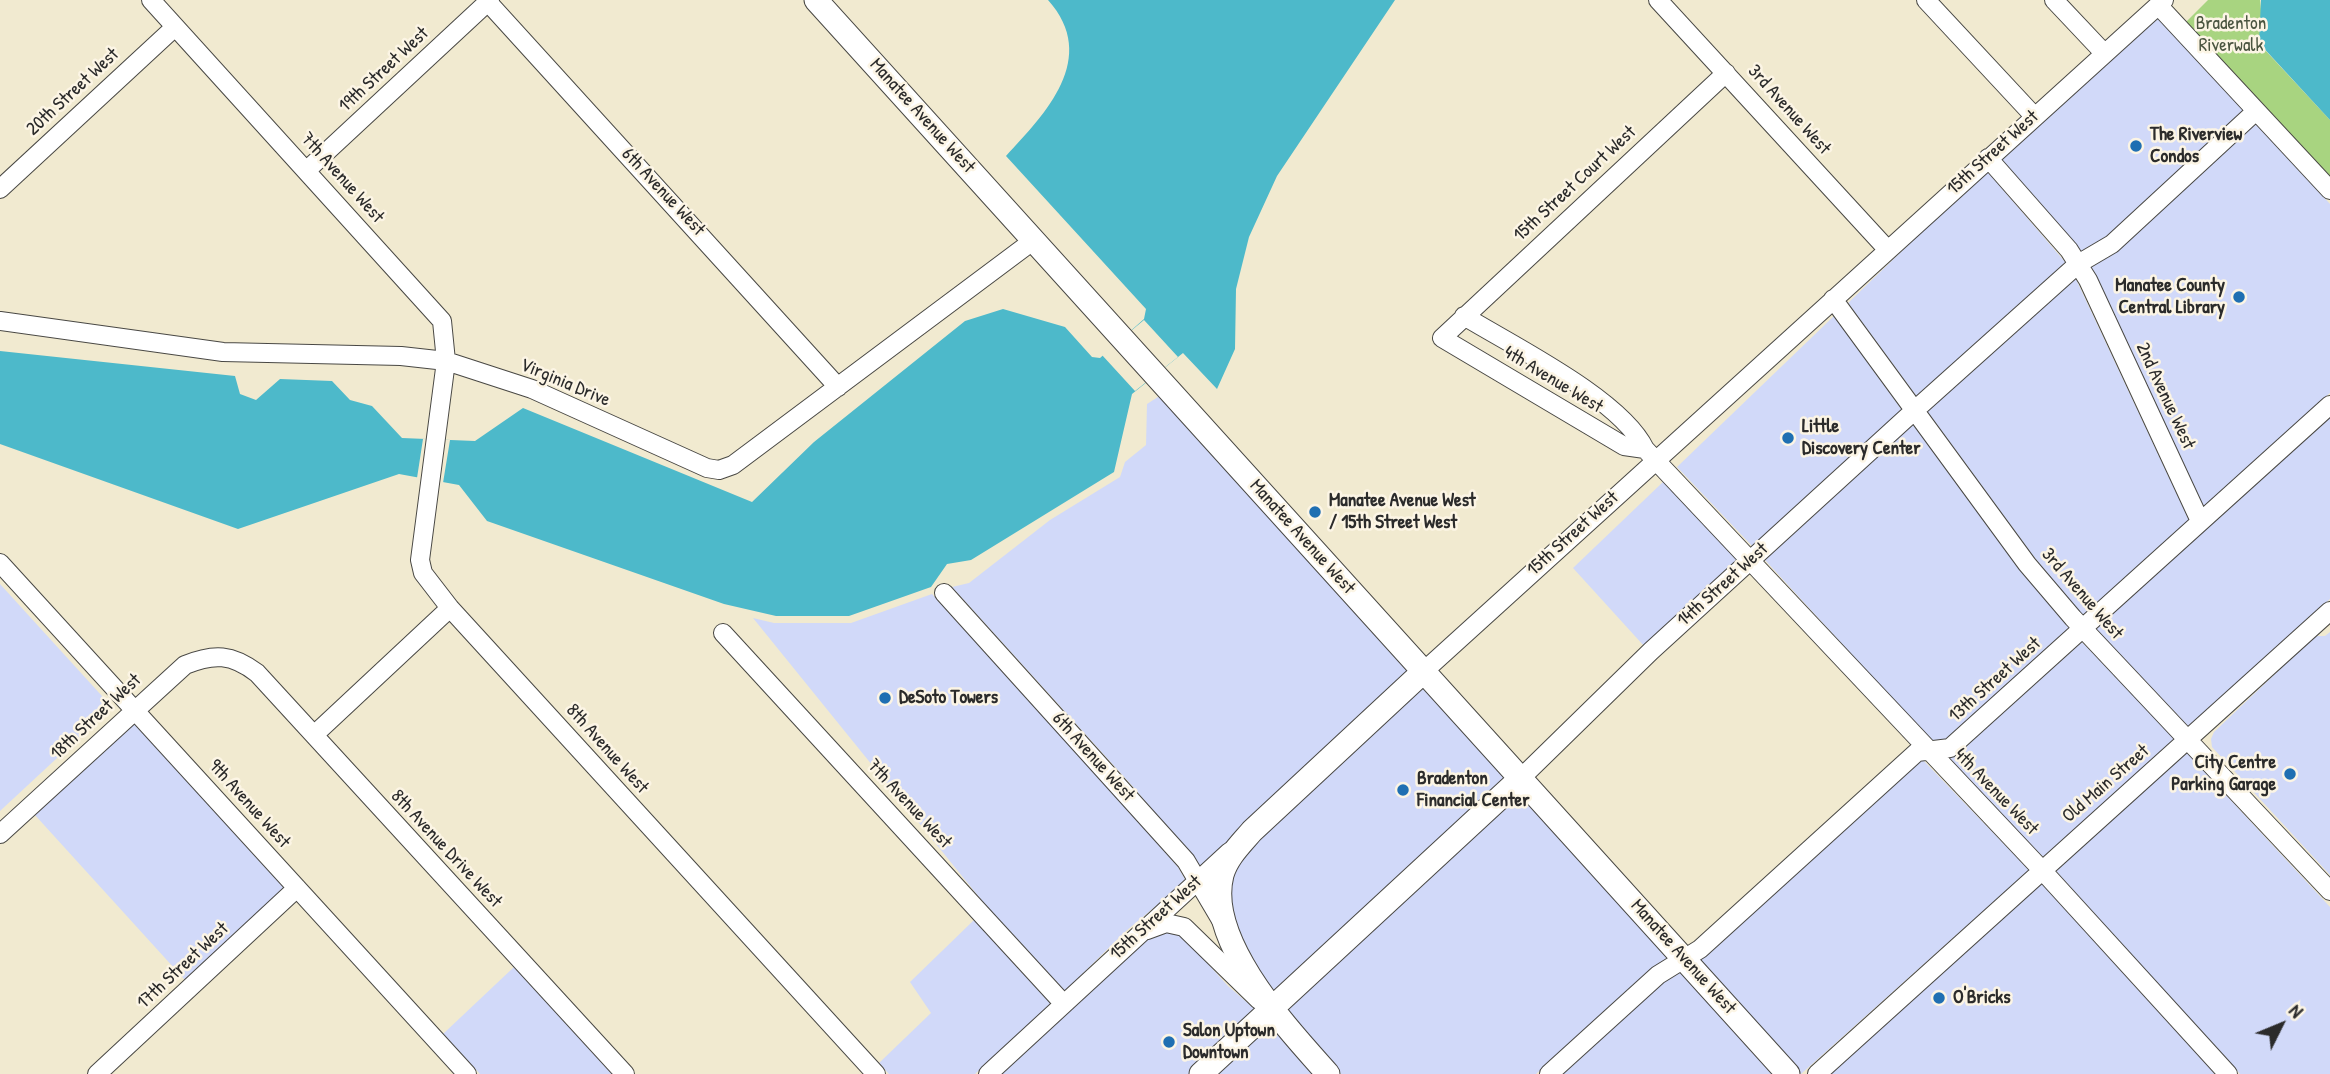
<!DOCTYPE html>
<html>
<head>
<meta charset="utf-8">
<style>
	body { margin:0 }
	#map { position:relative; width:2330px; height:1074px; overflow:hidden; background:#f1ead0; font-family:"Patrick Hand",sans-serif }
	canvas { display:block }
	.north { position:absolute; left:2246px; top:990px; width:70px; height:70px; -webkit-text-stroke:5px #fcf5e5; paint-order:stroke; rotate:47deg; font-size:19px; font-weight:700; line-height:28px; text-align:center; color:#2b2b2b }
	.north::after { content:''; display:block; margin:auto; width:24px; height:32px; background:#2b2b2b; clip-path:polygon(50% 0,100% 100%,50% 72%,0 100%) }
</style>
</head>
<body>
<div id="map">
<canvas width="2330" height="1074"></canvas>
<div class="north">N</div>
</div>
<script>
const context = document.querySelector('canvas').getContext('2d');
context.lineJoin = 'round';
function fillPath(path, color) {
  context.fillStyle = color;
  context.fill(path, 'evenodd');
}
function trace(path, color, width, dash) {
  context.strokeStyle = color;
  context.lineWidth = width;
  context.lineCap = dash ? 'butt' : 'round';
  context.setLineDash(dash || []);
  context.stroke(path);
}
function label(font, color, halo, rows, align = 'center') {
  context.font = font + ' "Patrick Hand",sans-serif';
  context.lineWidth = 5;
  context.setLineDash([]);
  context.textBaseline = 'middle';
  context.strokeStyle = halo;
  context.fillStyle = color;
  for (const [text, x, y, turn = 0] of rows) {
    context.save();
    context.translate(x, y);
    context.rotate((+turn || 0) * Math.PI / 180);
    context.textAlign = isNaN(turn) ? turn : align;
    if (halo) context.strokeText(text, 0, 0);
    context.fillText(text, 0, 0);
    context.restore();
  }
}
const built = new Path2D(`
	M2157 17 2244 111 2107 237 2082 252 2000 158Z
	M2255 123 2330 204V393L2204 507 2090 266Z
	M1986 170 2066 263 1917 397 1848 303Z
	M2075 277 2189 520 2084 617 2034 557 1927 411Z
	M1834 316 1902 410 1752 546 1677 467Z
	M1161 395 1410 672 1200 867 1135 789 952 587 969 583 1050 520 1120 477 1125 462 1146 445 1147 404Z
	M2330 415V599L2190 728 2096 629Z
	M1912 423 2019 569 2070 629 1947 740 1932 742 1764 559Z
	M1664 481 1739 559 1644 646 1573 568Z
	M0 584 112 707 0 811Z
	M932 594 1121 802 1178 867 1186 881 1126 931 1065 991 983 902 753 618 774 623H851Z
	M2330 632V875L2212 747 2211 739 2214 732 2315 636H2325Z
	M2082 642 2176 740 2043 857 1947 758 1956 755Z
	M1422 684 1507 779 1273 996 1236 926 1229 888 1237 862 1259 837Z
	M134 723 285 889 185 980 34 814Z
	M2187 753 2330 907V1074H2240L2054 869Z
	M1920 761H1924L2029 870 1801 1074 1699 960Z
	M1519 791 1671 957 1652 969 1536 1074H1341L1283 1010Z
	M2040 882 2215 1074H1830Z
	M974 920 1051 1004 975 1074H889L879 1063 931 1013 910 982Z
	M1166 932 1179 935 1189 943 1228 986 1257 1011 1189 1074H1000L1142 942Z
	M514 967 612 1074H480L443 1034Z
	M1682 970 1776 1074H1561L1663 982Z
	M1270 1023 1316 1074H1214Z`);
const green = new Path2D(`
	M2208 0H2260L2265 50 2330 120V190L2180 28Z`);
const water = new Path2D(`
	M1048 0H1395L1277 176 1249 237 1236 289 1235 349 1217 389 1183 353 1132 394 1114 472 971 560 947 564 931 587 849 616H776L724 604 487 521 459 485 399 474 238 529 0 444V351L235 376 240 394 256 400 280 379 332 381 350 400 372 406 402 438 475 441 523 408 752 502 814 442 965 321 1003 309 1065 327 1092 357 1100 358 1144 319 1146 309 1006 156C1045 114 1100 58 1048 0Z
	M2261 0H2330V120L2259 43Z`);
const pier = new Path2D(`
	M1144 320 1178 357 1135 391 1102 355Z
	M423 439 450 440 443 483 417 478Z`);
const minor = new Path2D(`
	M151 0 442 321 446 361 420 560 423 573 450 608 876 1074
	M486 0 838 387
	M1658 0 1887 249
	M1926 0 2034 116
	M2054 0 2104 53
	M2158 5 2330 190
	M1988 158 2069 250 2088 280 2200 521
	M307 170 490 0
	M0 189 175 27
	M1833 299 2027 564 2073 618 2330 891
	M1464 316C1513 346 1621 399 1645 449L2041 869 2228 1074
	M0 321 223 352 401 356 446 361 532 389 707 468 719 470 733 465 1034 240
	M1645 449 1624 446 1442 338 1726 73
	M0 563 467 1074
	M944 593 1186 861 1222 922
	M723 633 1063 1003
	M1423 672 2164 0
	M314 735 450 608
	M1520 779 1651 651 1915 410 2078 264 2112 244 2256 111
	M0 834 185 665C214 653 232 654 257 673L625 1074
	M1147 930 1166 923 1184 927 1259 1000
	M97 1074 297 888
	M988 1074 1229 852
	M1549 1074 1658 975 1700 949 1917 752 1950 748 2330 405
	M1817 1074 2330 611`);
const major = new Path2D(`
	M816 0 1788 1074
	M1201 1074 1520 779
	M1328 1074C1288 1029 1205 941 1222 875 1227 857 1241 844 1252 831L1423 672`);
const markers = [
	[2136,146,7,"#1f6fb2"],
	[2239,297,7,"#1f6fb2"],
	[1788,438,7,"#1f6fb2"],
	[1315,512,7,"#1f6fb2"],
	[885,698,7,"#1f6fb2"],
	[2290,774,7,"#1f6fb2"],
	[1403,790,7,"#1f6fb2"],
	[1939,998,7,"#1f6fb2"],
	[1169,1042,7,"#1f6fb2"]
];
const parkNames = [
	["Bradenton",2231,24],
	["Riverwalk",2231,46]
];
const streetNames = [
	["19th Street West",384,70,-43],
	["20th Street West",73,92,-43],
	["3rd Avenue West",1789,110,48],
	["Manatee Avenue West",922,116,48],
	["15th Street West",1993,153,-42],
	["7th Avenue West",342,178,48],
	["15th Street Court West",1575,184,-43],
	["6th Avenue West",663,192,47],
	["4th Avenue West",1553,380,31],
	["Virginia Drive",565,383,23],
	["2nd Avenue West",2165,396,65],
	["15th Street West",1573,534,-42],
	["Manatee Avenue West",1302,537,48],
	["14th Street West",1723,585,-42],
	["3rd Avenue West",2082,594,49],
	["13th Street West",1995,680,-42],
	["18th Street West",96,717,-43],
	["8th Avenue West",607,749,48],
	["6th Avenue West",1093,757,48],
	["Old Main Street",2106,784,-41],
	["4th Avenue West",1996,792,46],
	["9th Avenue West",249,804,48],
	["7th Avenue West",909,804,47],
	["8th Avenue Drive West",446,849,47],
	["15th Street West",1156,918,-42],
	["Manatee Avenue West",1683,957,48],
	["17th Street West",183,966,-43]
];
const poiNames = [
	["The Riverview",2150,135],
	["Condos",2150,157],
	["Manatee County",2225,286,"right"],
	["Central Library",2225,308,"right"],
	["Little",1802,427],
	["Discovery Center",1802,449],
	["Manatee Avenue West",1329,501],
	["/ 15th Street West",1329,523],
	["DeSoto Towers",899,698],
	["City Centre",2276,763,"right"],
	["Parking Garage",2276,785,"right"],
	["Bradenton",1417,779],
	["Financial Center",1417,801],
	["O'Bricks",1953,998],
	["Salon Uptown",1183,1031],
	["Downtown",1183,1053]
];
fillPath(built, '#d1d9f9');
fillPath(green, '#a8d480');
fillPath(water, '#4db9ca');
fillPath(pier, '#f1ead0');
trace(minor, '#494844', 20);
trace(major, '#494844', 25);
trace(minor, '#fff', 18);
trace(major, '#fff', 23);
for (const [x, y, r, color] of markers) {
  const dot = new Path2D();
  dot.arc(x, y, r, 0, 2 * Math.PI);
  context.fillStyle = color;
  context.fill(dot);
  trace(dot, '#fcf5e5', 2.5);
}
label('19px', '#4a5540', '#fcf5e5', parkNames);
label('19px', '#2b2b2b', '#fcf5e5', streetNames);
label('bold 19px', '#2b2b2b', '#fcf5e5', poiNames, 'left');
</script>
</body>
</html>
